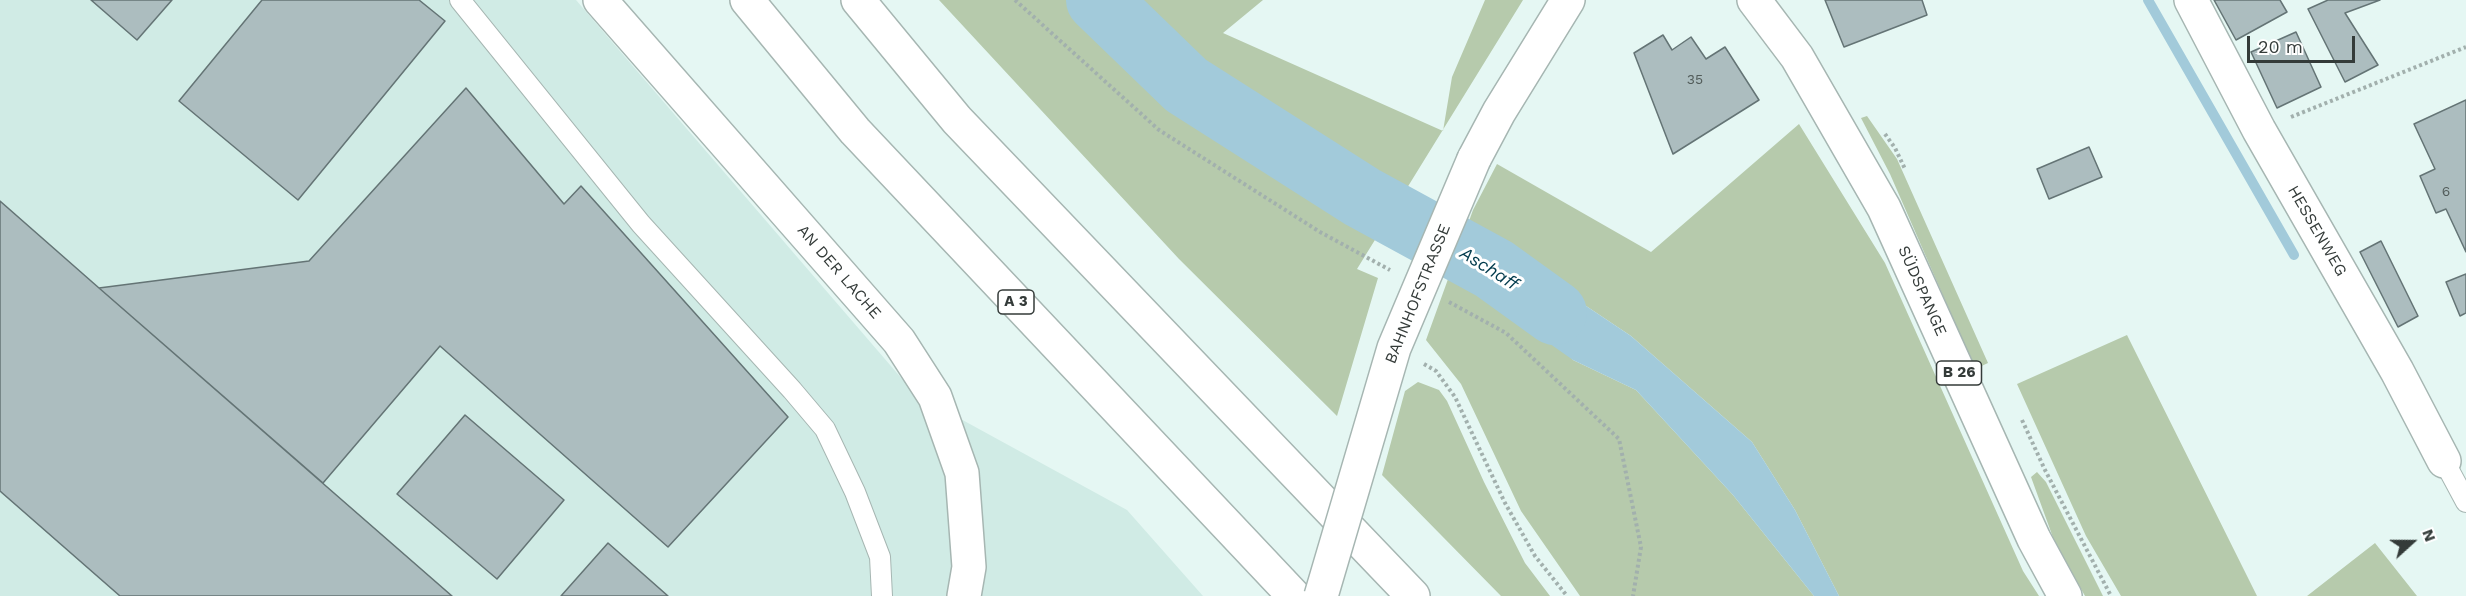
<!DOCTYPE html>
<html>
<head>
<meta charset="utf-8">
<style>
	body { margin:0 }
	#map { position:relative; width:2466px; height:596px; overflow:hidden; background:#e5f7f3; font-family:"Work Sans",sans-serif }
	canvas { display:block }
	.north { position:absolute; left:2382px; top:512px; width:60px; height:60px; -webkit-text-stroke:4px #fff; paint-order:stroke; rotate:69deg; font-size:16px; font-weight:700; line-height:24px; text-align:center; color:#343b39 }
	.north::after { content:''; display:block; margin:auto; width:21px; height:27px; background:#343b39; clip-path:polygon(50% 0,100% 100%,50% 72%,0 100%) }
	.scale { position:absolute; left:2247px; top:36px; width:108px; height:27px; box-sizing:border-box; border:3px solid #343b39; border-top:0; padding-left:8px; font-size:18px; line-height:21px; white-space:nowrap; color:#343b39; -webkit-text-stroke:4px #fff; paint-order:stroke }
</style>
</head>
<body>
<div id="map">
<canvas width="2466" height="596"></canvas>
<div class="north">N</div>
<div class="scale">20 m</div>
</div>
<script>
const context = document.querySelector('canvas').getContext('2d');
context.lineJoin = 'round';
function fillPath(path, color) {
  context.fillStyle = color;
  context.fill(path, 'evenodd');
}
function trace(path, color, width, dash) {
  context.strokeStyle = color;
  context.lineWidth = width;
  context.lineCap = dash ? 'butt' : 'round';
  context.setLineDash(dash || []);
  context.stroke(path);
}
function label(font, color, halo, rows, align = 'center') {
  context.font = font + ' "Work Sans",sans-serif';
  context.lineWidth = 6;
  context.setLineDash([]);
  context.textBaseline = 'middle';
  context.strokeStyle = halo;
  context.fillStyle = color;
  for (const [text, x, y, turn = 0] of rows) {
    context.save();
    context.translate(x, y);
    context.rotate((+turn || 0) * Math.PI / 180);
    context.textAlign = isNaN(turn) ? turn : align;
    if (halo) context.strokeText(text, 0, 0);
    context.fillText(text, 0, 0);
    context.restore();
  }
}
const built = new Path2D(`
	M0 0H576L915 394 1127 510 1203 596H0Z`);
const green = new Path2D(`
	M939 0H1263L1223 33 1443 131 1452 77 1485 0H1523L1357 269 1378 278 1337 416 1179 259Z
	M1867 116 1897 159 1988 363 1975 369 1890 174 1861 118Z
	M1799 124 1885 263 2023 571 2039 596H1839L1795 510 1752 442 1631 336 1486 239 1573 360 1636 390 1733 495 1814 596H1580L1521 511 1461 384 1426 340 1473 210 1497 164 1651 252Z
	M2127 335 2257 596H2121L2086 536 2017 384Z
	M1418 382 1439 390 1447 401 1484 482 1525 563 1550 596H1501L1382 475 1405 391Z
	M2037 472 2046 482 2103 596H2085L2055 543 2031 477Z
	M2375 543 2417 596H2307Z`);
const water = new Path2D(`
	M1486 239 1631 336 1752 442 1795 510 1839 596H1814L1733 495 1636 390 1573 360 1476 292Z`);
const stream = new Path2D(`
	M2148 0 2294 255`);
const river = new Path2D(`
	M1098 0 1186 85 1362 197 1494 269 1555 313`);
const building = new Path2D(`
	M91 0H172L137 40Z
	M262 0H419L445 21 298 200 179 101Z
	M1825 0H1922L1927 15 1844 47Z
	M2214 0H2280L2287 12 2236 40Z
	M2328 0H2380L2345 13 2378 65 2345 82 2308 9Z
	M2296 32 2321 87 2277 108 2251 52Z
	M1663 35 1672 50 1691 37 1706 59 1725 47 1759 100 1673 154 1634 53Z
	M466 88 564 204 581 186 788 417 668 547 440 346 323 483 99 288 309 261Z
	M2466 100V252L2446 209 2436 213 2420 176 2435 169 2414 124Z
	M2089 147 2102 177 2049 199 2037 169Z
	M0 201 99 288 452 596H120L0 491Z
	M2381 241 2418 316 2398 327 2360 252Z
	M2466 274V313L2460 316 2446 282Z
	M465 415 564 500 497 579 397 494Z
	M608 543 668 596H561Z`);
const path = new Path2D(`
	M1015 0 1159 130 1320 232 1390 270
	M2291 117 2466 47
	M1885 134 1895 148 1905 169
	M1449 302 1506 333 1619 439 1641 547 1633 596
	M1424 364 1436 371 1455 397 1505 503 1535 556 1567 596
	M2022 420 2045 470 2111 596`);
const lane = new Path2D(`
	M460 0 641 224 792 390 825 429 855 492 880 557 882 596
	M2444 461 2466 502`);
const street = new Path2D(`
	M600 0 899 341 935 397 962 473 969 567 964 596
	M2191 0 2259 130 2397 371 2444 461
	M1474 159 1499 112 1568 0`);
const primary = new Path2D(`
	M1754 0 1797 57 1884 208 2034 539 2065 596`);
const highway = new Path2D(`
	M747 0 855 131 1294 596
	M858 0 957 120 1413 596`);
const streetBridge = new Path2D(`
	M1321 596 1394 348 1474 159`);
const numberNames = [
	["35",1695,80],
	["6",2446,192]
];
const shields = [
	[1016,302,36],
	[1959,373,45]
];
const shieldNames = [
	["A 3",1016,302],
	["B 26",1959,373]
];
const streetNames = [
	["HESSENWEG",2317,231,60],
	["AN DER LACHE",839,272,49],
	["SÜDSPANGE",1922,291,66],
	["BAHNHOFSTRASSE",1418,294,-68]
];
const waterNames = [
	["Aschaff",1489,269,32]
];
fillPath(built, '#d0ebe5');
fillPath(green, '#b6caac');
fillPath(water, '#a2cada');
trace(stream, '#a2cada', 10);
trace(river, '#a2cada', 64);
fillPath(building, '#acbdbf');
trace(building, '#647475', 1.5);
trace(lane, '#a6b6b2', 22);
trace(street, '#a6b6b2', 36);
trace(primary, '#a6b6b2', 36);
trace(highway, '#a6b6b2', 36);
trace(path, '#a2b0ad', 4, [3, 3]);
trace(lane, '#fff', 20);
trace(street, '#fff', 33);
trace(primary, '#fff', 33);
trace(highway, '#fff', 33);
trace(streetBridge, '#a6b6b2', 36, []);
trace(streetBridge, '#fff', 33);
label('14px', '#525c5a', null, numberNames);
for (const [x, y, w] of shields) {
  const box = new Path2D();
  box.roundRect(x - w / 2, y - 12, w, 24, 4.5);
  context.fillStyle = '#fff';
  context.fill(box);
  trace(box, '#343b39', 1.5);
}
label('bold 15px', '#343b39', null, shieldNames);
label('16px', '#343b39', '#fff', streetNames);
label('italic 18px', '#003a4c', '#fff', waterNames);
</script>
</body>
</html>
